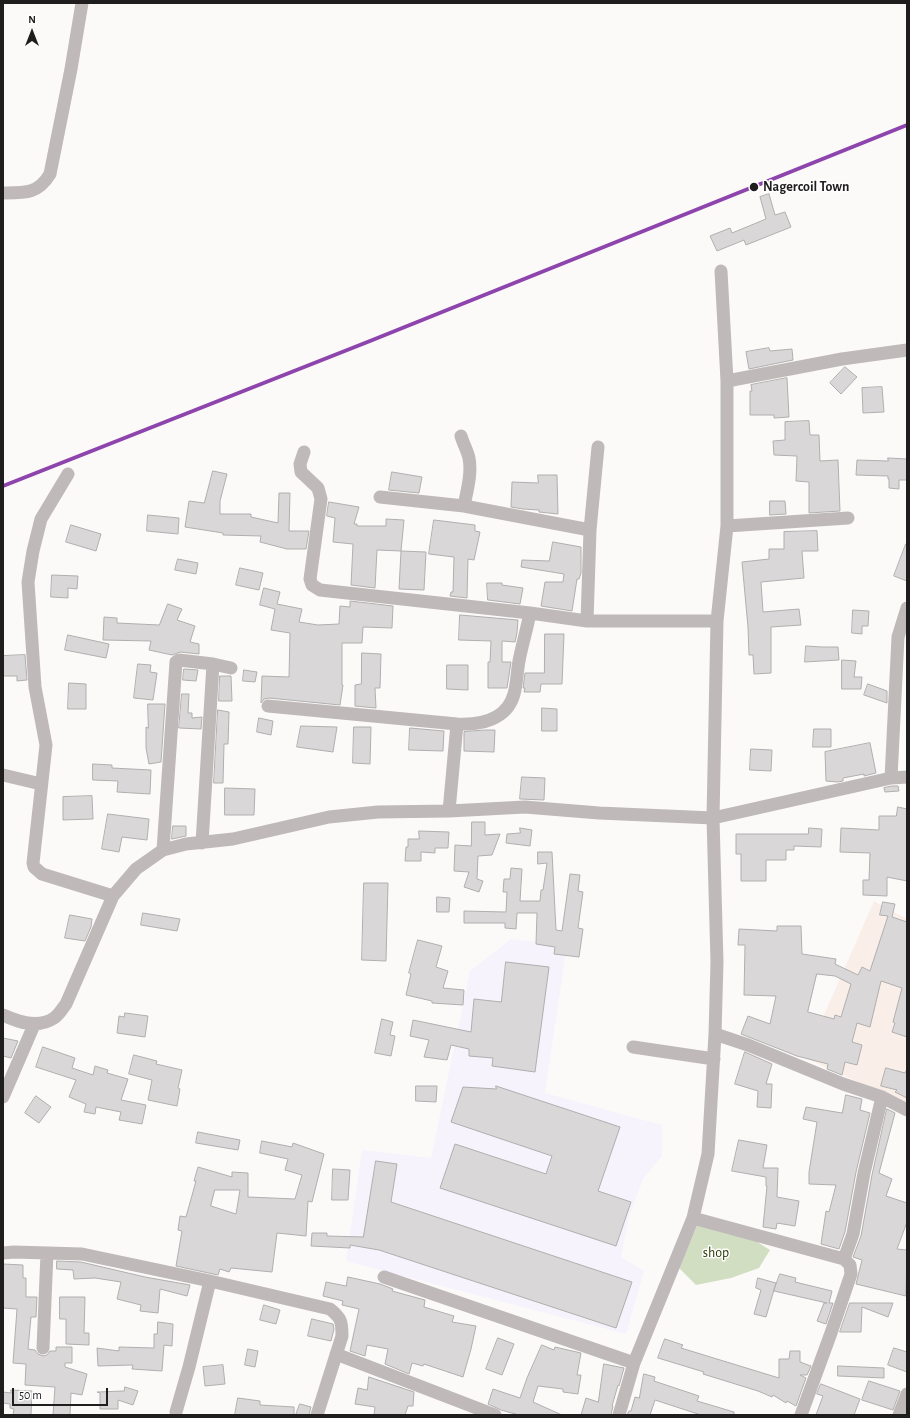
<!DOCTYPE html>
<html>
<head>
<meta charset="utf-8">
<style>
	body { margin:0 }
	#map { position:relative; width:910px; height:1418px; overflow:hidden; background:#fcfaf9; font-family:"Alegreya Sans",sans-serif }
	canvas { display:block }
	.frame { position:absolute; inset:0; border:4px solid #1f1d1d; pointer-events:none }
	.north { position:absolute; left:12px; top:12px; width:40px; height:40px; -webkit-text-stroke:3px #fff; paint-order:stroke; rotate:0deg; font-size:11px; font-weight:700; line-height:16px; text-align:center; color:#1f1d1d }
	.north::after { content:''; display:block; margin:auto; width:14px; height:18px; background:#1f1d1d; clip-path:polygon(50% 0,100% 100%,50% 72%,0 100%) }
	.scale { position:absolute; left:12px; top:1388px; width:96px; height:18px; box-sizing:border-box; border:2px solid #1f1d1d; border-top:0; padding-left:5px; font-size:12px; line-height:14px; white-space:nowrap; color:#1f1d1d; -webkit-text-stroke:3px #fff; paint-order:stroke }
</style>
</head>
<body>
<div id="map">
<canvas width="910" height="1418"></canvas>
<div class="frame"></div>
<div class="north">N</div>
<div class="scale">50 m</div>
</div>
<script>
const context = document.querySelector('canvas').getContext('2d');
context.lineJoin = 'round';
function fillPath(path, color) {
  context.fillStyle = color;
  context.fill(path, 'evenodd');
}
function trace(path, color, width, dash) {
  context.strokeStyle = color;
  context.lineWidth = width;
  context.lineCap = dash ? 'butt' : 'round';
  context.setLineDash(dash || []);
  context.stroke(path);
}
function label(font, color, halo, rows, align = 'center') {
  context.font = font + ' "Alegreya Sans",sans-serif';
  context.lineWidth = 3;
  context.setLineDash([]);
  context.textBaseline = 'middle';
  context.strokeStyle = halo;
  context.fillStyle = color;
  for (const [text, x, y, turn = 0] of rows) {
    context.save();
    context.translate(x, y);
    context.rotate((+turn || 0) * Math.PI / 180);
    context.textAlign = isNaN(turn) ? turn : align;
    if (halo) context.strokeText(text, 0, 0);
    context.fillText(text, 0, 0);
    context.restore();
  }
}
const commercial = new Path2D(`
	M874 901 907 919V1104L805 1058Z`);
const industrial = new Path2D(`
	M511 939 567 945 545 1093 662 1125V1156L643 1179 629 1217 621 1257 644 1271 626 1334 346 1261 362 1150 431 1158 470 971Z`);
const forest = new Path2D(`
	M700 1219 740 1231 770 1250 759 1268 731 1278 696 1285 679 1268Z`);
const building = new Path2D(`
	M769 194 775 215 785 212 791 227 746 245 744 240 717 251 710 236 730 228 732 233 766 219 760 197Z
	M769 348 770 351 792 349 793 360 749 369 746 352Z
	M845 367 857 377 841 394 830 383Z
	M787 378 789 417 774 418V415H750V391H752L751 385Z
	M882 387 884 412 863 413 862 388Z
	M809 421 810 435H819L820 461 838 460 840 511 809 513V482L796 481 797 456 774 455 773 441 785 440V422Z
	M888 458 907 459V480H899V489L889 488V479H888V476L856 475 857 460 888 461Z
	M213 471 227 474 220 501V514H251V517L278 523 279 493H290L289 531H309L306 549H287L260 542 261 536 223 535V533L185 527 189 501 204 503Z
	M392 472 422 477 419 493 389 490Z
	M538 475H557L558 514 539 512V510L523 509 511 507 512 482 538 483Z
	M770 501H785L786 514 770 515Z
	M329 502 359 507 354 524H357V526H386V519L404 520 401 551 426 552 424 590 399 589 401 551 377 550 375 588 351 585 353 544 333 542 335 518 327 516Z
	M148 515 179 518 178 534 147 531Z
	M434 520 475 525V531L480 532 474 560 468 559 467 598 450 596 451 592H453L454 557 429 554Z
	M71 525 101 534 96 551 66 542Z
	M817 531 818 551H802L804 578 761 582 763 612 799 609 801 625 771 627V673L754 674 753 655H749L748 627 742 562 769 559V549H784V532Z
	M553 542 581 547V573L579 579H577L572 611 541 606 545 582H563L564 574 521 567 522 560 549 561Z
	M906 544H907V581L894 576Z
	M178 559 198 563 196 574 175 570Z
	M240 568 263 573 259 590 236 585Z
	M52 575 78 576 77 589 68 588V598L51 597Z
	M487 583H502V585L523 588 520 604 488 600Z
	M264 588 280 592 277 604 302 609 299 622 318 625 339 624 340 606 350 607V601L393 606 392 628 363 627 362 643H342V685H343L340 705 269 698 264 699 261 703 262 676 289 677 290 633 271 630 275 609 260 605Z
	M168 604 182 609 177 620 195 626 190 642 199 644V654L180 652 172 655 149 650 151 641 103 640 104 617 117 618V623L159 625Z
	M853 610 869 611 868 626H862V634L852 633Z
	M460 615 518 620 517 633 515 642 502 641V662H511L507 688H488V662H490L491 641 459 640Z
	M545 634H564L562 684H541L540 692H524L525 688H523L525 673H544Z
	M68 635 109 644 106 658 65 650Z
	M806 646 822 647H838L839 660 805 662Z
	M362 653 381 654 380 688H375L376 708 355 706V685L361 684Z
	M25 655 27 680 17 681V676H3V656Z
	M842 660 856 661 854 677H862L861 689H842Z
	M138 664 151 665 150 672 157 673 153 700 134 698Z
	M447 665H468V690L447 689Z
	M184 669 198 670 196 681 183 680Z
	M244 670 257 672 255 682 243 681Z
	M220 676H231L232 701H219Z
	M69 683 86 684V709H68Z
	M868 684 887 691V703L864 695Z
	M182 694H189L188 713H192V718L202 717 201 729 179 728Z
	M148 704H165L161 762 149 764 146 748V727L148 728Z
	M542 708 557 709V731H542Z
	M218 710 229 712 228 744H224L223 783H214Z
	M259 718 273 721 271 735 257 732Z
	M301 726 337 727 333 752 297 747Z
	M354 727H371L370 764 353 763Z
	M410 728 444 731 443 751 409 750Z
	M814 729H831V747H813Z
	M485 730H495L494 752 464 751V732Z
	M870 743 876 773 864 776V774L843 778V781L838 782 826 781 825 752Z
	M751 749 772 750 771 771 750 770Z
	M93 764 112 765V768L151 770 150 794 117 792 118 781 93 780Z
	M522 777 545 778 544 800 520 799Z
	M892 786H898L899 791 885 792 884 788Z
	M225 788 255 789 254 815H225Z
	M92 796 93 819 63 820V797Z
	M898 807 907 809V881L887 877V896L863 895V880H869L870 853 840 852 841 828 879 830V816H896Z
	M108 814 149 819 147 840 122 837 119 852 102 849Z
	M472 822H485V835L500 834 492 855 478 856 477 879 483 881 479 892 464 887 469 872 454 871 455 845 471 846Z
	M173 826H186V836L172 839Z
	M520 828 532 830 530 846 506 843 507 834 520 833Z
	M809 828 822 829 821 847 794 846V850H786V860H766V881H741V854H736V834H808Z
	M419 831 449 832 448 848H435V853L421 852V861H405L406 847H408V839H419Z
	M538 852H552L556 930 562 931 570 874 580 875 578 891 583 892 578 928 583 929 579 957 554 954 555 947 536 944 537 913H517L516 929 505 928V923H464V911L506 912 507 892H503L504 879H510L511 868 522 869 520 901H540L541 890H543L547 863 538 864Z
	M364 883H388L386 961 362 960Z
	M437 897 450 898 449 912H437Z
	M883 902 895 904 892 917 907 922V1037L892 1032 895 1023 893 1022 902 988 881 981 870 1027 857 1023 852 1042 862 1045 857 1065 845 1062 842 1075 827 1069 828 1064 797 1056 741 1034 748 1016 770 1024 776 996 744 995 745 945H738L739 929 777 931V926H801L802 954 836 959 835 964 858 975 862 967 870 971 888 916 880 915ZM817 974 835 976 851 984 841 1017 835 1015 834 1019 808 1012Z
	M143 913 180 919 177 931 141 925Z
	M70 915 92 919 91 927 85 941 65 938Z
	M418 940 442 946 436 967 448 971 443 988 464 990 463 1005 432 1003V1001L406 995 411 974 409 973Z
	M506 962 549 967 535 1072 492 1066 493 1058 469 1056V1049L451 1045 447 1060 424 1057 429 1040 410 1036 413 1020 471 1032 474 999 501 1002Z
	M125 1013 148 1016 145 1037 117 1033 119 1016 124 1017Z
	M382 1019 393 1022 390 1035 395 1036 391 1056 375 1053Z
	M3 1038 18 1041 11 1058 3 1056Z
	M43 1047 75 1058 72 1068 93 1075 95 1066 108 1070 107 1073 128 1079 121 1100 146 1105 142 1124 119 1120 121 1112 96 1107 95 1114 84 1112 86 1104 69 1097 76 1080 36 1067Z
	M745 1052 772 1064 766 1084H772L771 1108 757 1107 758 1091 735 1084Z
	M134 1055 157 1061 156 1064 182 1070 178 1088 180 1089 177 1106 148 1100 152 1080 129 1074Z
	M886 1068 905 1073 907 1069V1098L895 1092 897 1090 881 1086Z
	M416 1086H437L436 1102 416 1101Z
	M496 1086 620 1127 598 1191 631 1202 616 1246 440 1188 455 1144 546 1174 552 1156 451 1122 463 1087 496 1089Z
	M846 1095 862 1099 860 1110 870 1113 856 1172 845 1232 839 1249 821 1244 826 1211 829 1212 836 1185 809 1184V1172L817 1122 803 1119 806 1107 842 1113Z
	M36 1096 51 1107 39 1123 25 1113Z
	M887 1109 895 1113 879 1173 892 1179 886 1196 907 1203V1222L897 1249 907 1250 906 1296 856 1284 862 1260 853 1257 861 1236 872 1175Z
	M198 1132 240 1140 238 1150 196 1143Z
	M739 1140 767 1145 763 1168H778L777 1197 799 1201 795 1226 777 1223 776 1229 763 1227 767 1186H766V1177L732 1171Z
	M262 1141 292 1147 293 1143 324 1154 312 1202 308 1201 306 1236 277 1233 272 1272 231 1268 229 1272 220 1269 218 1275 176 1266 182 1231 178 1230 180 1216 186 1217 196 1181H194L198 1167 232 1177V1172L248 1173V1197L295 1199 302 1175 285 1170 288 1159 260 1153ZM215 1190H240L236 1214 211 1206Z
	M376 1161 397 1164 391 1202 632 1282 616 1328 379 1250 350 1245V1248L311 1246 312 1233H327V1236L363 1237Z
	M333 1169 350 1170 348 1200H332Z
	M57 1261 81 1262 145 1277 190 1285 187 1296 160 1289 158 1313 140 1311 141 1305 117 1299 121 1282 95 1278 74 1279 73 1270 57 1269Z
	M3 1264 23 1265V1278H26V1297H37L36 1317H31L28 1349 35 1350 38 1354 43 1356 47 1355 50 1351H56V1347H72V1363H65V1367L87 1374 82 1395 71 1393 70 1415H53L55 1387 25 1385 26 1364 13 1363 17 1309 3 1308Z
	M780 1274 796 1278 795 1282 832 1291 829 1303H833L826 1324 817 1321 824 1303H827L774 1291Z
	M348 1277 380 1284 393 1289 392 1291 425 1300 424 1307 454 1316 452 1322 476 1326 471 1349 463 1377 424 1364 423 1366 412 1363 409 1374 385 1364 388 1349 367 1345 365 1356 350 1351 359 1309 342 1305 343 1301 323 1296 326 1282 346 1286Z
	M758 1278 776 1283 766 1317 754 1314 761 1290 756 1288Z
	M60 1297H85L84 1333H89V1345L66 1344V1319H60Z
	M850 1303H893L888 1317 862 1307 861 1332H840Z
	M264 1305 280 1310 276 1324 260 1320Z
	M312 1319 333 1324 334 1329 331 1341 308 1336Z
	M158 1322 173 1324 172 1346 164 1345 162 1371 132 1369 133 1365 98 1366 97 1348 119 1351V1347L154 1348V1334H157Z
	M498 1338 514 1344 502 1375 486 1369Z
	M665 1339 683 1345 681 1348 779 1378V1359H789L790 1351H800V1362L811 1366 807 1375H800L806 1378 796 1406 787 1401 786 1403 773 1395 772 1397 758 1391 703 1374 704 1372 658 1358Z
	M542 1345 554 1350 555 1347 581 1353 577 1375H581L578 1394 563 1392V1389L538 1386 533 1402 562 1415H519L501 1410 488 1404 493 1389 520 1398 527 1378Z
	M894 1348 907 1352V1372L888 1365Z
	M248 1349 258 1351 255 1367 245 1365Z
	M604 1364 624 1368 619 1386 618 1385 612 1406H613L611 1415H581L586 1398 598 1402Z
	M223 1365 225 1384 205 1386 203 1367Z
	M838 1366 884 1368V1378L838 1376Z
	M644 1374 655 1377 654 1381 699 1396 697 1401 734 1412V1415H701L655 1400 650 1415H627L629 1411H631L635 1397 639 1398Z
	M369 1377 414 1392 413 1406H408L405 1415H374L375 1407 355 1404 358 1388 367 1390Z
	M869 1381 900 1391 893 1410 862 1400Z
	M821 1384 860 1399 854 1415H816L823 1396 817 1394Z
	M125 1387 138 1391 133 1405 118 1400V1409H100V1393L97 1392 124 1391Z
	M11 1390 32 1391 31 1415H13L14 1409 10 1408V1404L3 1403V1392L11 1393Z
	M238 1398 260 1401V1405L294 1407V1415H235Z
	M300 1404 311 1407 309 1415H296Z`);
const minor = new Path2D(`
	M3 193C25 193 38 194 50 174L71 69 82 3
	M727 381 842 359 907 350
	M461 436C463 443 467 450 469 458 472 474 467 490 464 506
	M304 452 300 464 301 472 318 488 321 499 310 579 312 585 320 590 530 613 587 621H717
	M68 474 41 519 33 551 28 582 35 687 46 745 33 863 34 867 42 874 113 896
	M380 497 464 506 590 530
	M727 526 848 518
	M587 621 590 530 598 447
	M268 706 457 724C480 725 507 720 514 694 517 683 517 672 519 661 522 645 527 629 530 613
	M3 775 41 784
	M891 778 898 637 907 608
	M449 811 457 724
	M202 843 213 664
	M163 850 176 662 179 660 213 664 231 668
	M3 1015C18 1022 38 1029 54 1018 59 1015 62 1009 66 1004L113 896 136 869 163 850 186 844 233 839 329 817 378 812 449 811 525 807 599 813 713 818 891 778 907 777
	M715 1034 748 1045 843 1084 882 1097 907 1110
	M633 1047 714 1059
	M3 1097 34 1025
	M693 1218 844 1259 850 1265 851 1274 831 1333 801 1415
	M3 1253 14 1252 82 1254 210 1281 330 1309C341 1318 342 1321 342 1336L317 1415
	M844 1259 853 1234 864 1173 882 1097
	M384 1277 634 1363
	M43 1348 47 1253
	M336 1354 495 1415
	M176 1412 189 1367 210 1281
	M619 1415 634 1363 693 1218 708 1154 715 1034 717 962 713 818 717 621 727 526V381L721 271
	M899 1415 907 1394`);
const rail1 = new Path2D(`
	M3 486 370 341 907 125`);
const markers = [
	[754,187,5,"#1f1d1d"]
];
const stopNames = [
	["Nagercoil Town",763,187]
];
const parkNames = [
	["shop",716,1253]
];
fillPath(commercial, '#f9efe8');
fillPath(industrial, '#f6f3fc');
fillPath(forest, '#d2dec1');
fillPath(building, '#d9d7d8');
trace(building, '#b0afaf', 1);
trace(minor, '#c0b9ba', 13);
trace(rail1, '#8e44ad', 4);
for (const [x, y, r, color] of markers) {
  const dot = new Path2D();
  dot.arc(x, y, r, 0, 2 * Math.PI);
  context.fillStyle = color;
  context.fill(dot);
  trace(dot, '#fff', 1.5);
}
label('bold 14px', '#1f1d1d', '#fff', stopNames, 'left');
label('14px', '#263900', '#fff', parkNames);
</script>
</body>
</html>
